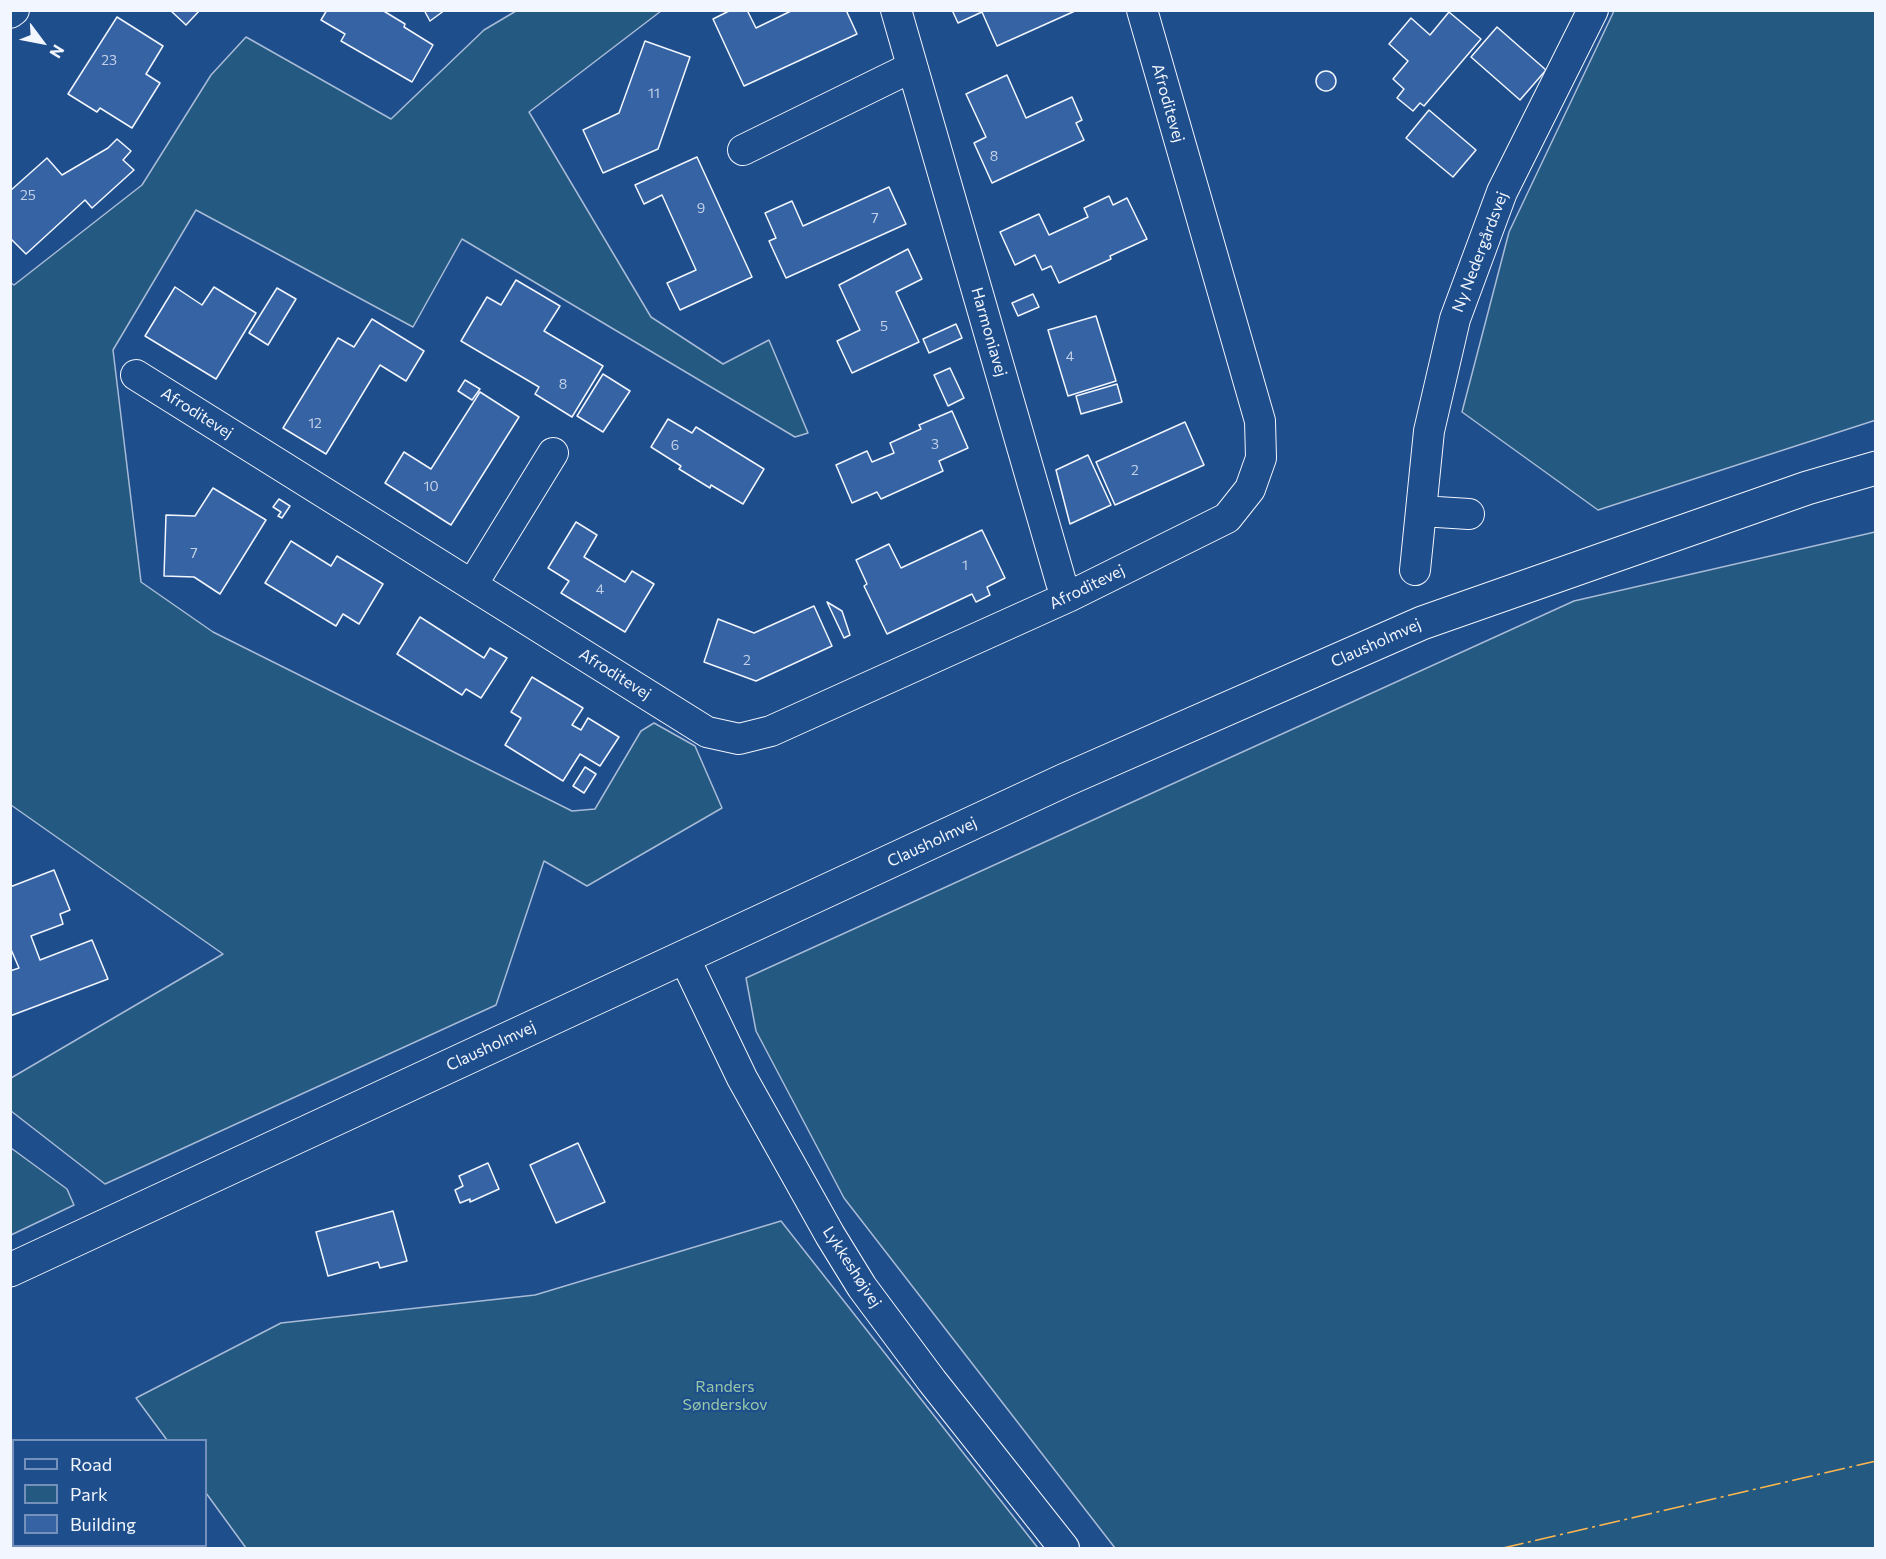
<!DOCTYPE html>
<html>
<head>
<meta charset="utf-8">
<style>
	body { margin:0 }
	#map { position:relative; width:1886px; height:1559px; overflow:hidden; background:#1f4e8c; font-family:Commissioner,sans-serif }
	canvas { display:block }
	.frame { position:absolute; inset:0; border:12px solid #f2f6ff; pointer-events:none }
	.legend { position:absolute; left:12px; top:1439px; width:195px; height:108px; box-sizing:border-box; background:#1f4e8c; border:2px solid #7391ba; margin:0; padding:8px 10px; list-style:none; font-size:18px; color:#f2f6ff }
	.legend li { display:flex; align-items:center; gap:12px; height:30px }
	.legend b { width:30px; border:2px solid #7391ba }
	.north { position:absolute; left:12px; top:12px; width:60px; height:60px; -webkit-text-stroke:4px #1f4e8c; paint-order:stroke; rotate:122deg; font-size:16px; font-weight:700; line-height:24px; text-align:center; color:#f2f6ff }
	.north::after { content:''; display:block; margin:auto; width:21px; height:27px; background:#f2f6ff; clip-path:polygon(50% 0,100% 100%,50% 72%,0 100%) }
</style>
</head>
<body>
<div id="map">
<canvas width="1886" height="1559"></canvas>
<div class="frame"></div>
<ul class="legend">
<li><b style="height:8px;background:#1f4e8c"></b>Road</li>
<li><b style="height:16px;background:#245a82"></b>Park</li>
<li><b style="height:16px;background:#3563a3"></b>Building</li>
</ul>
<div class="north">N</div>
</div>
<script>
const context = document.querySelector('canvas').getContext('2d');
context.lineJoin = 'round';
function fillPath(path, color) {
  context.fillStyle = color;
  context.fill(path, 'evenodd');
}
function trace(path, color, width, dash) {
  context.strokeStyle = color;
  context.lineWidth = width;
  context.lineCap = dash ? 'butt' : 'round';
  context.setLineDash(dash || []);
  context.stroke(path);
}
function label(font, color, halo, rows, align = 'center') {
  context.font = font + ' Commissioner,sans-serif';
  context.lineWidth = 4.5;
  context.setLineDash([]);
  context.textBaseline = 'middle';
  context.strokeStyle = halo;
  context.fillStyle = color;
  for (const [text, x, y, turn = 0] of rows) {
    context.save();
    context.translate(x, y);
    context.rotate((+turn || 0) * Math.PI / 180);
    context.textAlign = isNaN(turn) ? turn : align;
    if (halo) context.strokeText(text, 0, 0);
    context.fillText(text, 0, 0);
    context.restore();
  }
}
const green = new Path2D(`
	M516 11H661L529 112 651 317 723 364 769 340 808 433 795 437 462 239 413 327 196 210 113 350 141 582 213 632 572 811 595 809 641 731 654 723 695 746 722 808 587 886 544 861 496 1005 105 1184 11 1111V1078L223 954 11 805V283L14 285 142 185 211 75 246 37 391 119 484 30Z
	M1614 11H1875L1876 420 1598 510 1462 412 1509 232Z
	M1875 532V1548H1115L844 1198 756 1031 746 978 1574 601Z
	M11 1148 67 1189 74 1205 11 1235Z
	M781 1221 1038 1548H246L206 1493V1440H167L136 1398 281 1323 535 1295Z`);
const building = new Path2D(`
	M170 10H200L186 25Z
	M327 10H382L405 24 404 27 433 45 412 82 341 41 345 34 321 20Z
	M424 10H445L430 21Z
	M731 10H747L756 28 793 10H846L857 34 744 86 713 19Z
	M952 10H1075V11L997 46 982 12 958 23Z
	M1449 12 1481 39 1424 106 1420 103 1413 111 1397 98 1404 89 1393 79 1408 61 1389 44 1411 18 1430 35Z
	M117 17 163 46 146 74 160 83 132 128 100 108 97 112 68 94Z
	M1497 27 1546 70 1520 100 1471 57Z
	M645 41 690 57 658 149 603 173 583 130 619 113Z
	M1316 81a10 10 0 1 1 20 0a10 10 0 1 1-20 0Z
	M1007 75 1026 118 1072 97 1082 120 1076 123 1084 140 992 183 974 143 986 137 966 94Z
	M1429 110 1476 150 1453 177 1406 138Z
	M117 139 131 151 123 160 134 170 92 208 85 200 26 254 10 238V191L47 158 62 175 108 148Z
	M697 157 752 277 680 310 667 283 696 270 662 195 644 204 635 185Z
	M889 187 906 224 786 278 769 241 776 238 765 213 792 201 803 226Z
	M1109 196 1113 205 1127 198 1147 239 1110 256 1111 259 1059 283 1051 266 1042 270 1035 255 1015 265 1000 232 1039 214 1049 235 1088 217 1084 208Z
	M908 249 922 279 896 292 919 342 852 373 837 341 860 330 839 285Z
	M516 280 560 306 544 331 603 366 572 417 535 394 539 387 461 341 487 297 501 305Z
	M175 287 202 305 214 287 256 313 216 379 145 336Z
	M277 288 296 299 268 345 249 333Z
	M1033 294 1039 307 1018 316 1012 303Z
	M1096 316 1116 381 1068 396 1048 330Z
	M372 319 424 351 406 381 380 365 326 454 283 428 338 338 354 347Z
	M956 324 962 338 929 353 923 339Z
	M950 368 964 398 948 406 934 375Z
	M603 374 630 391 603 432 577 416Z
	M465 380 480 389 472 400 458 391Z
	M1117 384 1122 402 1081 414 1076 396Z
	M480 392 519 417 451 525 385 483 404 452 431 469Z
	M952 411 968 448 939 461 943 471 881 499 877 492 852 503 836 465 867 451 872 462 894 453 890 443 921 429 919 425Z
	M668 419 692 433 696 427 764 469 743 504 711 485 710 488 679 469 681 466 651 447Z
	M1185 422 1204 465 1115 505 1096 462Z
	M1088 455 1111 505 1070 524 1056 470Z
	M213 488 266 520 220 594 194 577 164 576 166 515 195 516Z
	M279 499 290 506 282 518 278 516 281 512 273 507Z
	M576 522 597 535 584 557 625 582 632 571 654 584 625 632 561 593 569 581 548 568Z
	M982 530 1005 578 987 587 990 595 976 602 972 594 887 634 864 586 867 584 856 560 889 544 901 568Z
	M291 541 331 566 337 556 383 584 359 624 343 614 336 626 265 583Z
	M827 602 842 611 850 635 844 638Z
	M814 606 832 646 756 681 704 662 718 619 754 633Z
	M420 617 484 658 490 648 507 658 481 698 466 689 462 695 397 654Z
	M532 677 583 708 572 725 581 730 588 718 619 737 600 766 580 754 563 781 505 745 521 718 511 712Z
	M585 767 596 774 584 793 573 786Z
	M54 870 70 910 60 914 63 924 31 936 40 960 92 940 108 979 10 1016V971L19 968 10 947V887Z
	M578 1143 605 1202 556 1223 530 1165Z
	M488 1163 499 1189 470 1202V1199L460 1203 455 1190 463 1186 459 1176Z
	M393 1211 407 1261 380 1268 378 1262 328 1276 316 1232Z
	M10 1457 14 1460V1484L10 1487Z
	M51 1546H90L93 1548H47Z`);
const minor = new Path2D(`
	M896 10 1061 582 1070 596
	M10 13 14 10
	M743 150 912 67
	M136 375 707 732 739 739 771 731 1070 596 1227 518 1250 489 1261 458 1260 421 1142 10
	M1421 511 1469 514
	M1415 570 1429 431 1455 319 1502 192 1593 10
	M472 585 553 453
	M684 957 742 1078 830 1235 862 1287 932 1381 1064 1548`);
const tertiary = new Path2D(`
	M10 1270 1065 780 1422 623 1807 488 1876 468`);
const power = new Path2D(`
	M1503 1548 1876 1461`);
const numberNames = [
	["23",109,60],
	["11",654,93],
	["8",994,156],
	["25",28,195],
	["9",701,208],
	["7",875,218],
	["5",884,326],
	["4",1070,356],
	["8",563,384],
	["12",315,423],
	["3",935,444],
	["6",675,445],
	["2",1135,470],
	["10",431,486],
	["7",194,553],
	["1",965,565],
	["4",600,589],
	["2",747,660]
];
const streetNames = [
	["Afroditevej",1168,103,74],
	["Ny Nedergårdsvej",1480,252,-69],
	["Harmoniavej",989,332,74],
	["Afroditevej",197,413,32],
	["Afroditevej",1087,587,-26],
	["Clausholmvej",1376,643,-24],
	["Afroditevej",615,674,32],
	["Clausholmvej",932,842,-25],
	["Clausholmvej",491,1046,-25],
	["Lykkeshøjvej",852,1267,57]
];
const parkNames = [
	["Randers",725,1387],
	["Sønderskov",725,1405]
];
fillPath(green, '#245a82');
trace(green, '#a8bbd7', 1.5);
fillPath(building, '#3563a3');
trace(building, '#f2f6ff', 1.5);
trace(minor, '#f2f6ff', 32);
trace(tertiary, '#f2f6ff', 35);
trace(minor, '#1f4e8c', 30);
trace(tertiary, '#1f4e8c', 33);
trace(power, '#ffb74d', 1.5, [21, 4.5, 3, 4.5]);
label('14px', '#c3d1e8', null, numberNames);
label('16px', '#f2f6ff', '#1f4e8c', streetNames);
label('16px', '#97c8a6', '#1f4e8c', parkNames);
</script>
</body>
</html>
